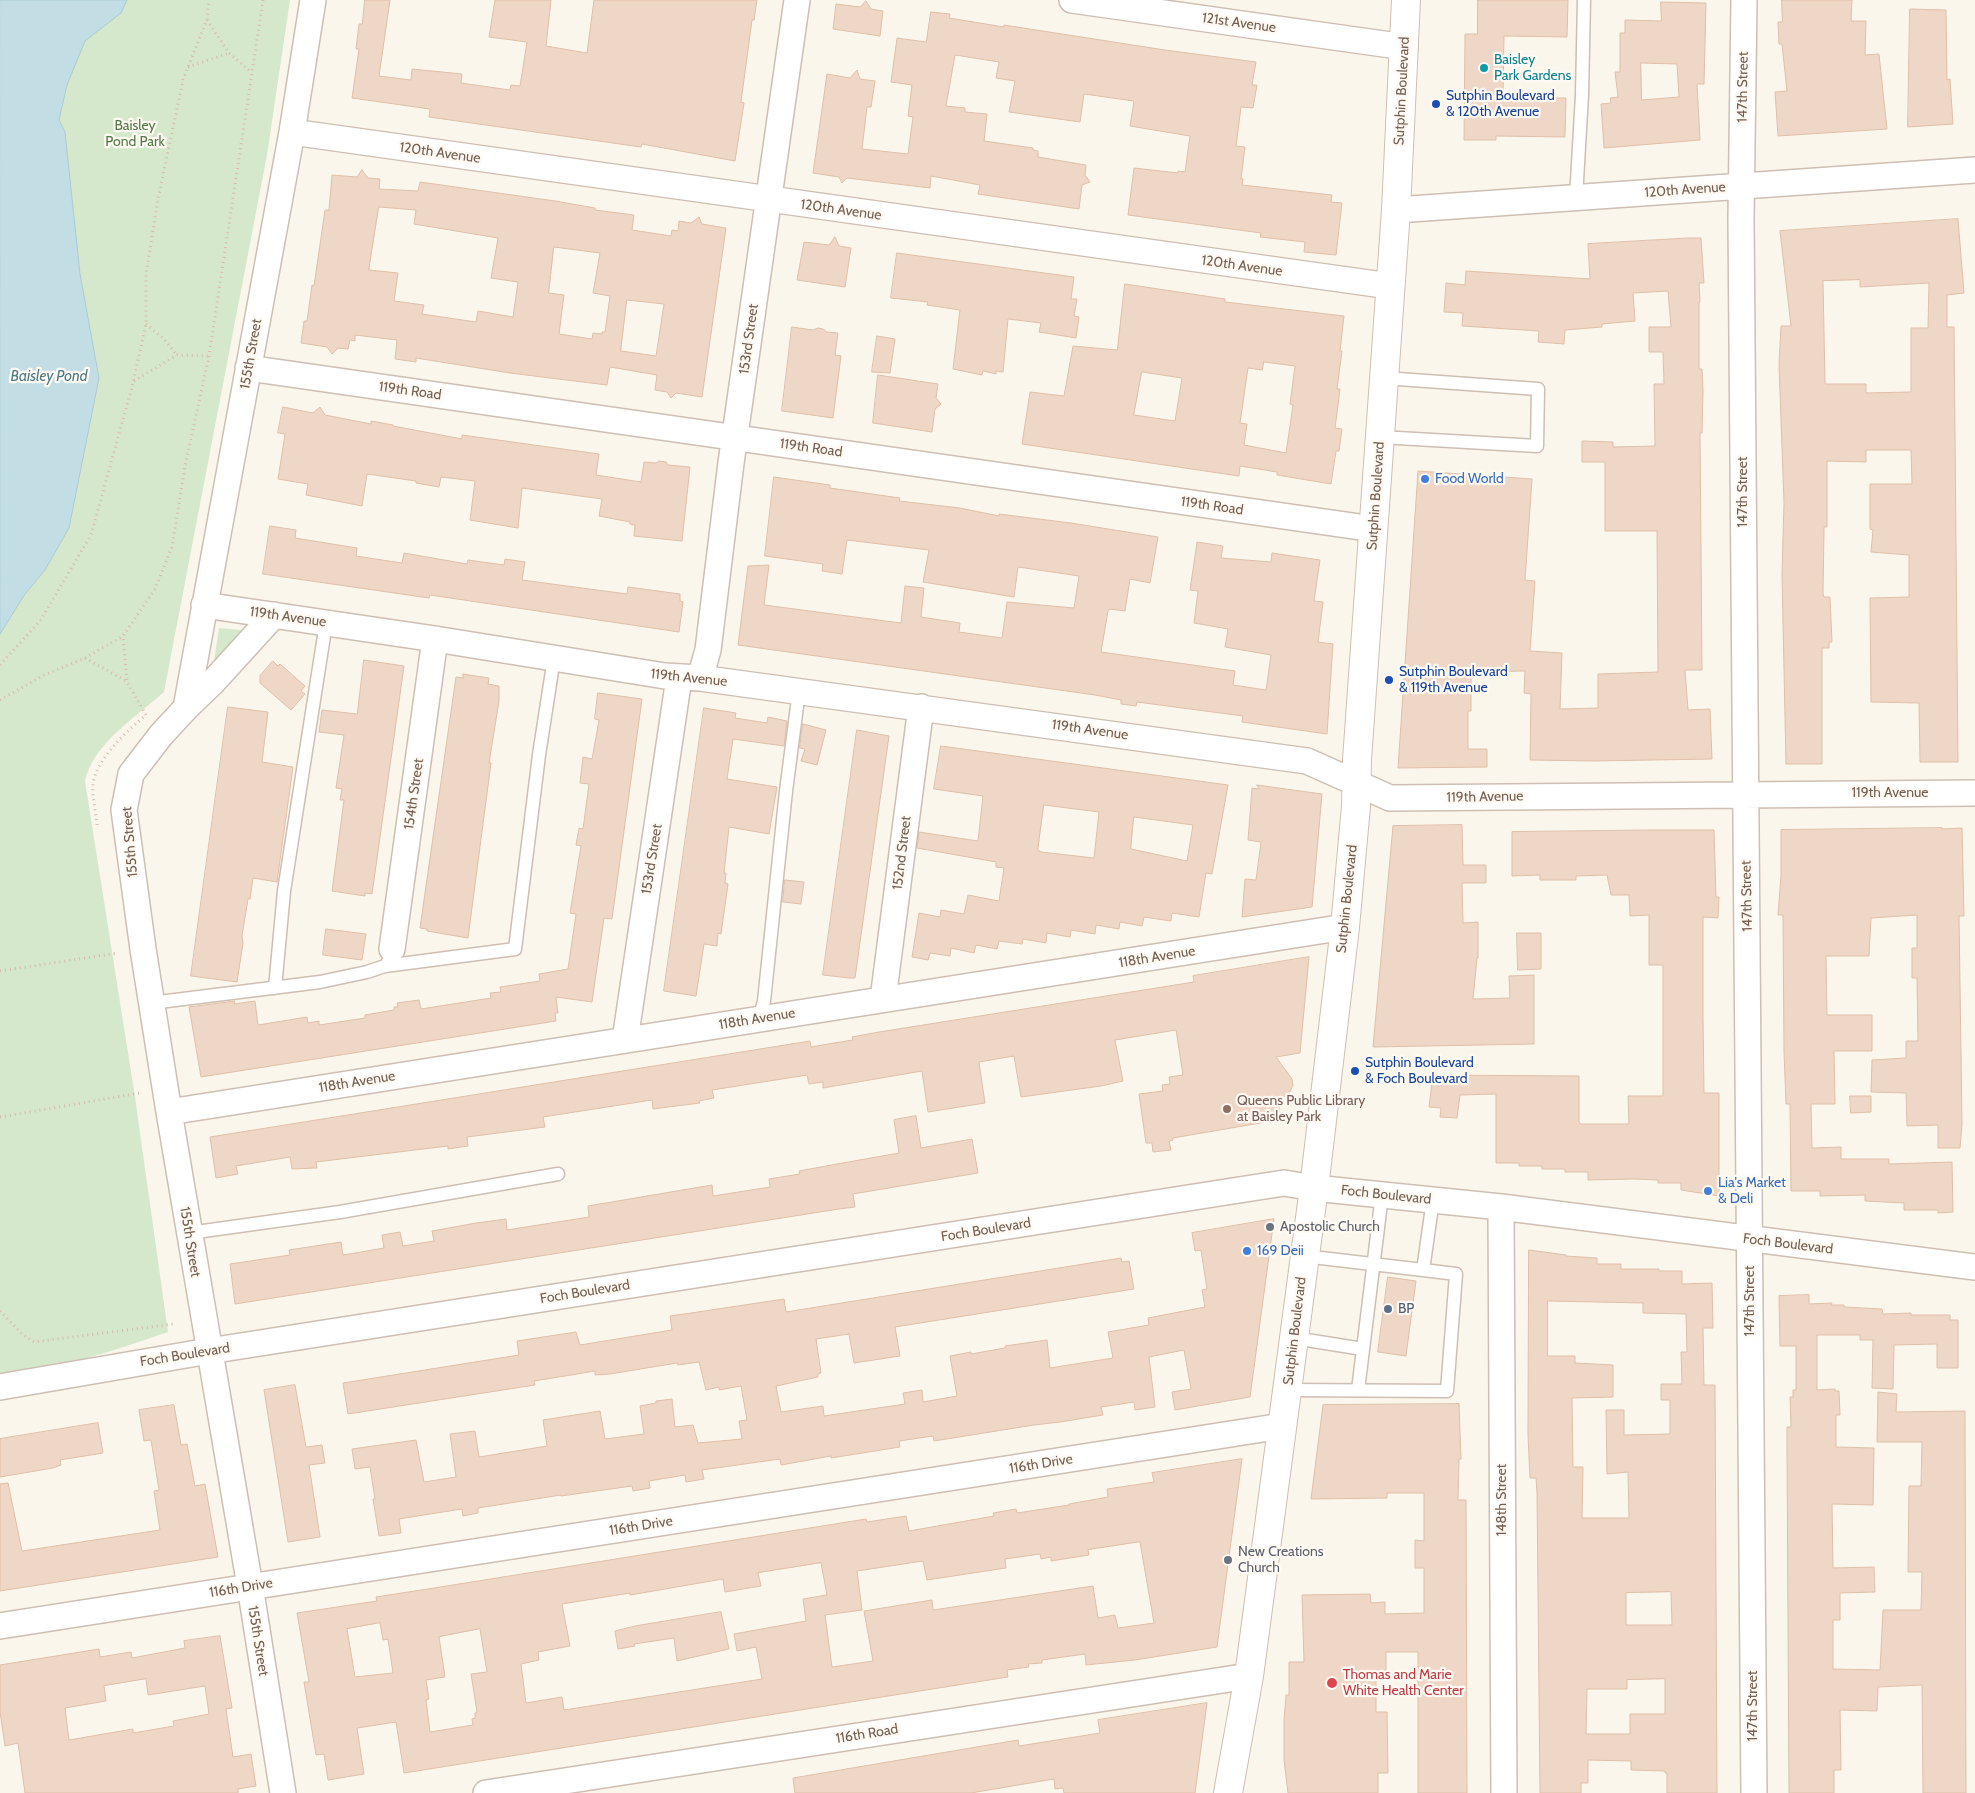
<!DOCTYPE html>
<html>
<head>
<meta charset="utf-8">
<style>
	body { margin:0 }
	canvas { display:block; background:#fbf6ec }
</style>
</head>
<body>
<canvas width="1975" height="1793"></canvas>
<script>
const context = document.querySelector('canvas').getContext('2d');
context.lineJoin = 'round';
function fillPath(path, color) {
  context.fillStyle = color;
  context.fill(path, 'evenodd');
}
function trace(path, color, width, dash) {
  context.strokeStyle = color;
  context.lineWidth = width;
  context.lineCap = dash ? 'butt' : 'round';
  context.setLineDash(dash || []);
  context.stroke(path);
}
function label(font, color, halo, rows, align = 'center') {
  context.font = font + ' Cabin,sans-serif';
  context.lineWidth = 4.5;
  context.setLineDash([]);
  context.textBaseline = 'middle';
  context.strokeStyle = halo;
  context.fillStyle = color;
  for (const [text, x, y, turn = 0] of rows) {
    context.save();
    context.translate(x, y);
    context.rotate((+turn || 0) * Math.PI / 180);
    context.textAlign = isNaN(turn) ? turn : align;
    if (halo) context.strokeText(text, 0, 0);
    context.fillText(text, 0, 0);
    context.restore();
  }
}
const green = new Path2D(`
	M0 0H290L267 155 164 692C137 716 93 744 85 781L135 1097 168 1332C113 1351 58 1369 0 1378Z
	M219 628 250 631 212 675Z`);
const water = new Path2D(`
	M0 0H127L121 13 85 41 67 85 59 120 65 132 80 274 99 378 69 528 45 570 25 594 0 634Z`);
const building = new Path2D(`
	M365 0H390L379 76 411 80 412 69 462 74 461 83 510 90 511 85 520 86 527 42 489 37 495 0H551L546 46 587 53 594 0H757L754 20H752L741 102 744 103 735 161 642 144 641 147 429 117 430 109 352 98 359 49H356L359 24H362Z
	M1478 0H1568L1567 37 1504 36 1503 98H1566L1565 137 1496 136V140H1464L1465 34H1477Z
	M1782 0H1852L1851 21H1866L1865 55 1879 54 1887 129 1778 136 1775 92 1787 91 1782 44H1779L1778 22H1782Z
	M866 1 871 9 883 11 880 36 833 29 836 4 860 7Z
	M1661 2 1706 3 1704 84H1697L1700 140 1604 148 1601 104 1611 103 1610 98 1618 97 1615 72H1620V33H1625V20L1661 21ZM1641 63 1677 64 1679 97 1642 100Z
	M1910 9 1946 10 1947 80 1950 79 1953 124 1908 127Z
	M931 12 950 14 949 18 1004 27V25L1165 50 1256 62 1252 85H1257L1253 108 1241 107 1236 146 1245 147 1241 179H1243L1242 185 1332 195 1331 202 1342 203 1336 255 1304 252 1305 242 1260 237 1261 233 1128 215 1134 168 1178 173V171L1185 172 1190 136 1130 126 1134 101 1084 94 1080 122 1009 112 1015 81 996 78 999 62 955 55 946 106 965 108V112L987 114 984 141 1033 148V150L1038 151V157L1086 165 1085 175 1090 182 1082 185 1079 209 978 194 980 185 931 176 930 188 847 178 842 183 839 177 813 173 827 74 850 78 857 70 860 79 875 81 871 107H867L862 149 908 154 913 117 908 116 912 85 891 82 897 38 926 42Z
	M362 170 368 178 380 179 379 189 418 191 420 182 555 201 595 208V210L634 215 632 230 671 236 672 230 678 231 679 221 691 223 699 217 702 224 726 228 702 397 676 393 671 398 667 392 655 390 657 375 610 367 607 385 510 373 416 358V362L395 359 397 340 355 335V341L350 340 348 349 338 348 332 354 327 347 301 343 304 321H307L312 285 314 286 325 210H329L332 175 357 177ZM379 207 416 210 414 224 498 238 491 278 518 282 513 317 478 311 476 322 422 314 424 305 394 301 398 273 369 270ZM554 247 600 253 593 293 610 296 605 332H602V334L593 333 592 339 559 334 564 295 549 293ZM627 300 664 304 656 356 621 351Z
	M1958 219 1964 293 1947 295V327H1954L1958 762H1920L1919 703 1871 702 1870 598 1909 597V555L1871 552 1873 530 1870 529V484H1912L1911 450H1866V462L1827 461V527H1824L1823 594 1824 597H1830L1832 642H1829V648H1822V764H1786L1782 575 1784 502 1779 365 1781 326H1791L1780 231ZM1860 280V287L1929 283 1928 328H1911V392L1866 393V384H1825L1823 281Z
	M835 237 839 246 851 248 845 287 797 280 804 242 829 245Z
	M1688 238H1701L1704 283H1699L1700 302H1699V369H1702L1703 391 1702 433H1700L1702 670H1685L1688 710 1710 709 1712 759 1595 761 1530 760 1531 694 1524 693 1525 671 1471 672V711H1468V749H1487V767L1398 768 1418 471 1532 479 1525 580 1535 581 1530 651 1562 653 1560 709 1598 708V674L1658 672 1657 531H1605V462H1582V441L1613 442V447L1655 446 1654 384H1664L1663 352H1649V327H1671L1668 291 1633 293 1635 321 1602 324V327L1565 330 1564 344 1538 342 1539 331 1462 326 1463 313 1444 312 1446 283 1465 285 1466 271 1590 279 1588 244Z
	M897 253 1074 277 1071 299H1077L1074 316 1079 317 1076 338 1039 332 1041 323 1008 319 1003 372 996 371V374L983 371 982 375 953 369 960 310 927 305 928 302 891 298Z
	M1125 284 1225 299V302L1344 316 1340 351H1342L1337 389H1340L1335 428 1342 429 1339 451H1336L1331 484 1277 475V472L1240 466 1239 476 1022 444 1030 392 1064 396 1073 346 1117 350ZM1264 362 1295 366 1290 404 1293 405 1286 453 1244 445 1247 424 1240 423 1248 368 1262 370ZM1142 372 1182 378 1175 421 1134 415Z
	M792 327 813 330 818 328 823 329 827 332 838 333 835 355 841 356 833 418 782 411Z
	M877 336 895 339 890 373 872 372Z
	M878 375 938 384 936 398 941 404 935 409 932 432 873 423Z
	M283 407 313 413 320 407 325 415 371 424V421L393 425V426L462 439V435L599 454 596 475 641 482 644 462 656 463 659 461 666 462 668 465 690 467 682 541 634 536 635 525 630 524V522L599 516 602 499 522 488 518 528 470 520 475 481 441 477 439 487 416 483V481L367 474 362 506 306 495 308 484 278 479 285 434 278 433Z
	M774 477 830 485V488L900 498 899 501 960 508 999 516V514L1071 523 1158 537 1150 583 1130 579 1125 611 1110 609 1108 611 1101 652 1235 671 1233 685 1266 690 1271 655 1225 647 1228 629 1194 623 1198 591 1190 590 1197 542 1223 546 1221 558 1271 562 1272 553 1320 560 1314 601 1323 602 1318 642 1333 644 1327 734 1242 722 1243 716 1137 702 1136 706 1121 704V700L1095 695 738 645 748 566 769 565 764 605 901 623 905 586 924 588 921 617 960 623 959 632 1002 638 1007 602 1074 608 1079 576 1018 567 1014 597 923 582 929 550 847 540 842 574 822 571 823 564 765 556Z
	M270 526 296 530 295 538 357 548 356 556 402 563 404 553 467 564 468 560 504 565 505 559 525 562 522 580 627 594 628 587 680 594V601L683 602 679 632 430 595 429 598 263 574Z
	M364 660 404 666 372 894 365 893V896L332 891 344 800H340L342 789 336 788 344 735 319 732 322 710 357 714Z
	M273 661 278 666 280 664 305 686 301 691 305 694 291 710 260 683V676Z
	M463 674 489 678 488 684 499 686V701L489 763H491L468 938 427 931V929L420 928 456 677 463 678Z
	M598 693 642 699 612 919 604 918 592 1002 556 997 558 1013H555L556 1021 201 1077 189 1007 235 1001 234 1004 255 1001 258 1025 307 1017 308 1023 319 1021V1025L365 1018V1015L394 1010V1007H398L397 1003 419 1000 421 1009 491 998 490 993 501 992 500 987 540 981 539 974 568 969 576 914 570 913 581 846 576 845 579 828 583 829 589 784 580 783 583 757 592 759 599 720 595 719Z
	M228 707 268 712 262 762 293 767 277 882 253 878 250 899H248L242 936 243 943 237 982 191 976Z
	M704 708 736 713 735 718 767 723 768 717 787 721 784 746 733 739 727 779 777 787 769 834 729 827 724 873H726L725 883 728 884 721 934 718 933 717 946 704 944 696 996 664 991Z
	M803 724 826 730 817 765 801 761 805 749 800 748Z
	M857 730 889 736 855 978H849L823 975Z
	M941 746 1228 785 1212 874 1206 873 1199 917 1172 913 1171 921 1144 917 1142 926 1120 922 1119 929 1096 925 1095 934 1071 930 1070 937 1047 933 1046 943 1023 939 1022 944 999 941 997 949 976 945 974 953 951 948 950 956 930 953 928 960 912 957 919 913 940 917 941 910 964 914 968 895 999 901 1004 868 996 867V862L917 848 919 832 978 841 983 796 934 789ZM1044 805 1099 812 1094 858 1041 852 1038 850ZM1134 817 1193 825 1187 861 1131 849Z
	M1257 785 1322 794 1312 907 1242 917 1245 879 1256 880 1261 842 1248 840 1252 788 1259 789Z
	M1462 825 1463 865H1486V883H1462L1463 923 1478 922V958H1477L1473 999 1510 998 1509 976 1534 975V1044L1373 1047 1393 826Z
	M1942 828V829L1962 828 1964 916H1959L1962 1124 1960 1148H1938V1125L1907 1126 1906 1093 1871 1092 1872 1060 1906 1058V1041H1918L1917 978H1912V948H1917V915L1871 918 1869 956H1826L1827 1015H1872V1051H1834L1835 1104H1811L1812 1148 1841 1147V1159H1889V1164L1952 1162 1953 1212 1938 1213V1210H1904V1203L1865 1201V1195L1820 1196V1191H1791L1790 1104H1786L1784 1052 1783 915H1778L1781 876V830Z
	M1648 830H1714L1716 897H1719L1718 918 1703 917V1018L1704 1093H1719V1196L1681 1190V1183H1658V1180L1634 1179 1588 1180V1172H1565V1169H1542V1166H1519V1163H1496V1094L1460 1095 1457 1118 1440 1117 1441 1108 1429 1107 1433 1075 1579 1076V1122L1581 1124H1629L1628 1096H1663V965H1649V915L1630 916 1629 895H1611L1607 875 1576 876V880H1540V875L1512 876V832Z
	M785 880 804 882 801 904 783 902Z
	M326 929 366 934 362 960 323 955Z
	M1517 933H1541V969L1518 970Z
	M1309 957 1300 1053 1276 1057 1292 1079 1293 1085 1290 1092 1280 1100 1278 1120 1173 1138V1140L1169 1141 1171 1150 1153 1152 1152 1143H1146L1139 1094 1163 1091 1162 1085 1170 1084 1169 1077 1183 1075 1176 1030 1115 1040 1123 1081 1101 1086 1021 1097 1014 1056 979 1062 985 1103 928 1112 922 1071 823 1088V1082L809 1084 807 1075 712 1090 714 1098 699 1101 700 1103 653 1109 652 1100 543 1117 545 1127 467 1137 468 1146 448 1149V1146L316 1162 317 1168 292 1169 290 1157 236 1166 238 1174 216 1178 210 1137 810 1041 811 1047 828 1044 853 1040 852 1037 879 1032 1194 982 1193 976Z
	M1850 1096H1871V1112L1851 1113Z
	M916 1116 921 1148 972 1139 978 1173 853 1194 855 1207 839 1209 235 1304 230 1264 290 1255 289 1250 341 1242 343 1255 367 1251 384 1248 382 1235 400 1232 403 1246 434 1241 432 1231 476 1223 506 1219 507 1230 589 1217 588 1206 712 1185 713 1196 770 1187 769 1179 800 1174 799 1171 837 1164 899 1153 894 1120Z
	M1274 1219 1250 1397 1175 1410 1172 1392 1191 1389 1184 1350 1149 1357 1155 1407 1135 1410 1134 1402 1101 1407 1103 1415 1060 1422 1034 1425 934 1441 933 1436 899 1441 900 1447 831 1458V1456L781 1465 780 1459 702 1470 704 1479 686 1482 685 1475 649 1481 650 1488 633 1491 632 1486 561 1496V1495L478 1508V1513L463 1516 462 1509 430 1514 399 1519 401 1533 379 1536 373 1499H375L370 1467 355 1469 352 1449 416 1440 424 1482 456 1477 450 1434 475 1431 479 1457 547 1446 543 1420 600 1411 605 1439 644 1434 640 1406 656 1403V1401L672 1399 675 1427 693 1425 698 1443 742 1439 739 1421 747 1420 741 1386 719 1390V1387L706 1390 699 1362 678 1365 677 1363 610 1374 595 1375V1371L571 1375 534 1381 535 1385 348 1414 343 1383 519 1355 517 1341 576 1332 580 1345 672 1330 670 1316 691 1313 784 1299 786 1312 1121 1258 1122 1262 1129 1261 1134 1289 895 1327 900 1356 854 1363 849 1334 816 1339 821 1373 818 1374V1377L776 1386 781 1412 823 1406 824 1416 905 1404 903 1393 922 1390 923 1402 957 1396 950 1356 971 1352V1354L1005 1348V1346L1047 1340 1050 1368 1113 1358 1108 1332 1149 1325 1148 1318 1205 1307 1202 1290 1207 1289 1201 1250 1195 1251 1192 1233Z
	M1529 1250 1566 1255V1256L1597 1258V1264H1621V1269H1659V1271H1682V1284L1712 1283 1713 1328H1703L1704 1385H1715L1717 1793H1667V1773H1665V1771L1631 1770V1761L1588 1760V1783H1581V1793H1540L1537 1493 1536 1478H1530L1528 1435ZM1548 1301 1643 1303V1313L1686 1314 1687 1352H1681L1682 1384H1661V1400H1670V1434L1624 1435V1410H1606L1607 1474 1628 1472 1629 1518H1582L1583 1467H1573L1572 1398 1613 1397V1365L1575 1363V1356H1548ZM1671 1592 1672 1625H1626V1593ZM1665 1679V1714H1630V1734H1586L1587 1689H1627V1680Z
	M1388 1277 1416 1281 1406 1356 1378 1352Z
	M1809 1295V1304L1832 1303 1831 1305H1844V1307L1882 1309 1883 1314 1911 1313V1315H1950V1320H1958V1368H1937V1344L1894 1345 1893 1389 1872 1388 1873 1340H1860V1335H1817V1390L1835 1389V1391H1839L1840 1415H1836V1447L1874 1448 1873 1505 1832 1504 1833 1568 1874 1567 1875 1592 1840 1593V1620H1833V1669L1880 1670 1883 1610H1921L1922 1572H1908L1909 1486H1921L1922 1442H1877L1878 1392 1897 1394 1896 1412 1965 1411 1966 1793H1923L1922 1685 1878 1687 1877 1711 1840 1710 1841 1770H1834V1793H1789L1787 1451V1427H1791L1790 1397H1793V1390H1796V1346H1780L1779 1296Z
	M295 1385 306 1447 322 1445 325 1463 309 1465 320 1537 288 1542 264 1390Z
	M1459 1404 1461 1459H1459L1458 1500H1466L1467 1793H1418V1652H1386V1671H1376V1712H1387L1388 1773H1378V1793H1288L1284 1760V1720L1286 1695H1289V1662H1304L1302 1595 1370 1594 1371 1603 1385 1602V1614L1424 1613V1568H1415V1540L1424 1541V1493H1387V1498L1311 1499 1323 1405Z
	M174 1405 181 1445 187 1444 195 1486 205 1484 218 1557 0 1591V1484L8 1483 22 1551 160 1530 154 1491 159 1490 151 1440 144 1441 139 1410Z
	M98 1423 103 1453 60 1460 61 1465 53 1468 0 1477V1439Z
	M1242 1459 1217 1647 1135 1660 1086 1665 1085 1654 1042 1660V1663L1028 1664 1029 1667 1007 1670 1008 1677 404 1773 396 1722 357 1728 364 1774 328 1780 324 1754 316 1755 304 1682H309L297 1613 377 1601 376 1597 434 1588 866 1519 867 1522 906 1516 909 1531 994 1516 993 1513 1016 1509 1017 1513 1069 1505V1504L1108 1497 1107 1489 1154 1482 1152 1473ZM1140 1542 1154 1623 1118 1628 1115 1615 1098 1618 1093 1586 933 1610 932 1600 864 1611 873 1661 832 1667 825 1615 862 1610 857 1571 923 1561 927 1580 1006 1568 1005 1559 1040 1554 1041 1559 1051 1557V1561L1089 1555 1088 1550ZM821 1563 827 1595 803 1599 806 1621 734 1634 737 1651 756 1647 762 1679 564 1710 562 1697 526 1703 521 1664 539 1660 538 1652 570 1646 562 1604 630 1593V1595L723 1579 725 1592 761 1586 758 1573ZM380 1623 383 1640 388 1639 393 1673 355 1677 347 1629ZM480 1629 487 1672 471 1674 477 1712 475 1713V1718L472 1719 473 1725 430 1732 426 1700 429 1699 426 1680 445 1677 439 1637Z
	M721 1612 729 1649 677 1661 674 1638 634 1644 635 1646 618 1649 615 1631 635 1626Z
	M220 1636 232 1708 226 1709 233 1757 251 1754 256 1786 238 1789V1793H25L18 1743 5 1746 0 1712V1665L99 1649 100 1657 131 1652 132 1658 185 1648 184 1641ZM146 1679 148 1695 205 1686 209 1714 173 1721 174 1726 133 1733V1729L69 1740 65 1708 106 1701 104 1686Z
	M1207 1703 1195 1793H1064L1063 1788 1055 1789 1054 1779 971 1793H795L793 1778 1018 1740 1019 1746 1100 1733 1098 1720Z`);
const path = new Path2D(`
	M207 20 229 53 251 72
	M188 67 229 53
	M146 324 162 337 177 355
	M134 381 177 355 209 356
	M85 658 123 636
	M0 665 40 621 91 535 132 387 146 324V274L158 199 183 80 207 19 209 0
	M0 700 44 675 85 658 126 681
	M97 825C96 812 92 798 93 785 95 760 128 730 146 715L127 682 123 636 155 589 172 547 185 466 209 356 263 0
	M0 971 118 953
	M0 1117 140 1093
	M0 1311 22 1334 34 1342 173 1324`);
const lane = new Path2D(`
	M1576 198 1582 95 1584 0
	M1380 437 1537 446 1538 389 1384 378
	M385 966 515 949 539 755 554 658
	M275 988 284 891 326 623
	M151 1003 320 982 367 972 385 966 389 961
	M759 1019 764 1001 786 791 799 691
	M189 1233 340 1212 558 1174
	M1304 1256 1423 1270
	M1294 1338 1363 1349
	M1287 1390 1447 1391 1456 1274 1423 1270 1433 1200
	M1358 1390 1382 1195`);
const street = new Path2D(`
	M1072 0 1405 47
	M1744 0 1741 219 1754 1793
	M292 132 1390 286
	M1396 210 1975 170
	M248 368 1374 529
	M204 605 435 639 665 676 700 678 1307 761 1390 798 1975 793
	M700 678 708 650 731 463 797 0
	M186 708 212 683 274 615
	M392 949 435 639
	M883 999 921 707
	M625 1040 679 678
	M169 1112 1345 927
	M1501 1207 1504 1793
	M0 1387 209 1351 1284 1183 1314 1188 1501 1207 1975 1267
	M0 1626 1282 1426
	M283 1793 250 1586 169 1112 143 949 124 810 131 774 161 735 186 708 292 132 313 0
	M486 1793 1249 1676`);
const secondary = new Path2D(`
	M1228 1793 1249 1676 1314 1188 1345 927 1356 806 1357 760 1396 210 1406 0`);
const markers = [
	[1484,68,5,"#0f9aa8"],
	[1436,104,5,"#1a4fb4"],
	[1425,479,5,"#3f7fe0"],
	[1389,680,5,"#1a4fb4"],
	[1355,1071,5,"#1a4fb4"],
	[1227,1109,5,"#8d6e63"],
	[1708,1191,5,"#3f7fe0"],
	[1270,1227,5,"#6b7280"],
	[1247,1251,5,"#3f7fe0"],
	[1388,1309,5,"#5c6f8a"],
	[1228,1560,5,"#6b7280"],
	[1332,1683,6,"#e0444e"]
];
const streetNames = [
	["121st Avenue",1239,23,8],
	["147th Street",1743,87,-89],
	["Sutphin Boulevard",1402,91,-87],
	["120th Avenue",440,153,8],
	["120th Avenue",1685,190,-4],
	["120th Avenue",841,210,8],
	["120th Avenue",1242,266,8],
	["153rd Street",749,339,-82],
	["155th Street",251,354,-80],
	["119th Road",410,391,8],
	["119th Road",811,448,8],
	["147th Street",1743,492,-90],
	["Sutphin Boulevard",1376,496,-86],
	["119th Road",1212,506,8],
	["119th Avenue",288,617,8],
	["119th Avenue",689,678,6],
	["119th Avenue",1090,730,8],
	["119th Avenue",1890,793],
	["154th Street",414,794,-82],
	["119th Avenue",1485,797,-1],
	["155th Street",130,842,-95],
	["152nd Street",902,853,-83],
	["153rd Street",652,859,-81],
	["147th Street",1747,896,-91],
	["Sutphin Boulevard",1347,899,-84],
	["118th Avenue",1157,957,-9],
	["118th Avenue",757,1019,-9],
	["118th Avenue",357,1082,-9],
	["Foch Boulevard",1386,1195,6],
	["Foch Boulevard",986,1230,-9],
	["155th Street",190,1242,81],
	["Foch Boulevard",1788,1244,7],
	["Foch Boulevard",585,1292,-9],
	["147th Street",1750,1301,-90],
	["Sutphin Boulevard",1295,1331,-83],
	["Foch Boulevard",185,1355,-9],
	["116th Drive",1041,1464,-9],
	["148th Street",1502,1500,-90],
	["116th Drive",641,1526,-9],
	["116th Drive",241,1588,-9],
	["155th Street",258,1641,81],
	["147th Street",1753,1706,-90],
	["116th Road",867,1734,-9]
];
const cultureNames = [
	["Baisley",1494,60],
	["Park Gardens",1494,76]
];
const transitNames = [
	["Sutphin Boulevard",1446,96],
	["& 120th Avenue",1446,112],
	["Sutphin Boulevard",1399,672],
	["& 119th Avenue",1399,688],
	["Sutphin Boulevard",1365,1063],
	["& Foch Boulevard",1365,1079]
];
const parkNames = [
	["Baisley",135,126],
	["Pond Park",135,142]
];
const shopNames = [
	["Food World",1435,479],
	["Lia's Market",1718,1183],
	["& Deli",1718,1199],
	["169 Deii",1257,1251]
];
const educationNames = [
	["Queens Public Library",1237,1101],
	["at Baisley Park",1237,1117]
];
const worshipNames = [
	["Apostolic Church",1280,1227],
	["New Creations",1238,1552],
	["Church",1238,1568]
];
const serviceNames = [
	["BP",1398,1309]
];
const healthNames = [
	["Thomas and Marie",1343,1675],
	["White Health Center",1343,1691]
];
const waterNames = [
	["Baisley Pond",49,377]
];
fillPath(green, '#d6e8cb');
fillPath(water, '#c2dee4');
trace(water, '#a9ccd4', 1);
fillPath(building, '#eed7c6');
trace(building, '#dfbfa8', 1);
trace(lane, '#cdbfb3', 15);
trace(street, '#cdbfb3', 28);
trace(secondary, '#cfbfb0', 30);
trace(path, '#d3bba9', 3, [1, 4]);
trace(lane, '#fff', 12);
trace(street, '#fff', 25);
trace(secondary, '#fff', 28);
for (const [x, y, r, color] of markers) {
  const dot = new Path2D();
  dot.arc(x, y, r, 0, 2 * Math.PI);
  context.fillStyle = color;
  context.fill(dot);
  trace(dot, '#fefaf3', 2);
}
label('14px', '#755f51', '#fefaf3', streetNames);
label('14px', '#0d838f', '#fefaf3', cultureNames, 'left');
label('14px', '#164399', '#fefaf3', transitNames, 'left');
label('14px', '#56794a', '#fefaf3', parkNames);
label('14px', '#366cbe', '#fefaf3', shopNames, 'left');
label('14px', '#785e54', '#fefaf3', educationNames, 'left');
label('14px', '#5b616d', '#fefaf3', worshipNames, 'left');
label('14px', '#4e5e75', '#fefaf3', serviceNames, 'left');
label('14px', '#be3a42', '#fefaf3', healthNames, 'left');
label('italic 15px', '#4c7a85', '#fefaf3', waterNames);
</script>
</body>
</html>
